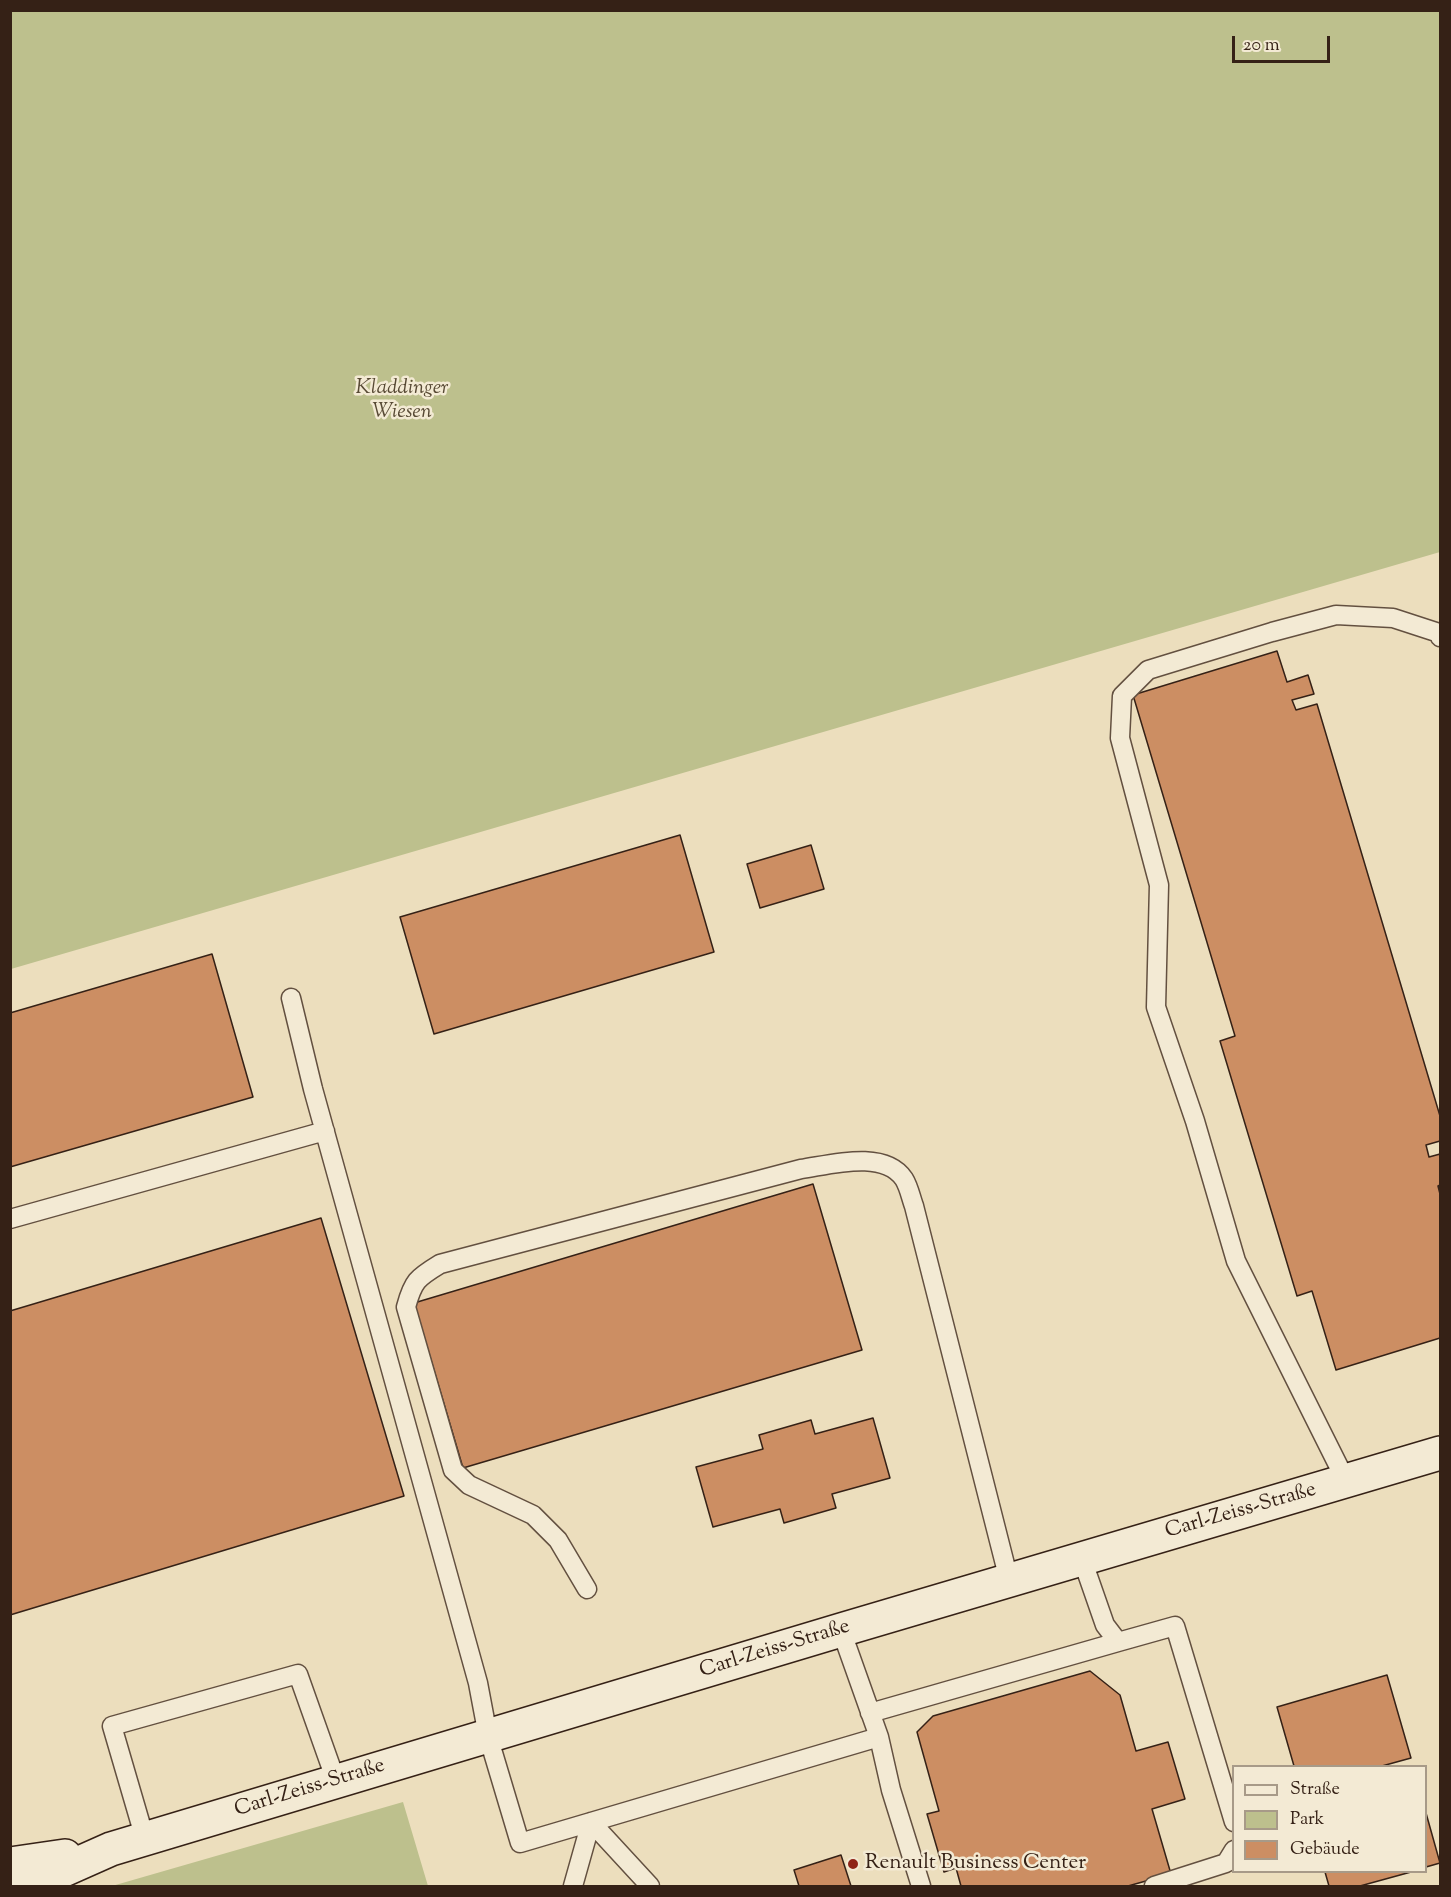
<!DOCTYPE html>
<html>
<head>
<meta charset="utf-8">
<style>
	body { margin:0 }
	#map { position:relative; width:1451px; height:1897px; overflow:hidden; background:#ecdebd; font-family:"Sorts Mill Goudy",serif }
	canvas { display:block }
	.frame { position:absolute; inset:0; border:12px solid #352116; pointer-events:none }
	.legend { position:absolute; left:1232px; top:1765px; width:195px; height:108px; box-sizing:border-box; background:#f3ead4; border:2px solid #a79a88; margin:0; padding:8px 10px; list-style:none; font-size:18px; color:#352116 }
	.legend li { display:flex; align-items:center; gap:12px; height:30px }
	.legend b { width:30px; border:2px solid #a79a88 }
	.scale { position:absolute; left:1232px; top:36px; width:98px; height:27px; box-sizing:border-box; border:3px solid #352116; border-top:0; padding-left:8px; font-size:18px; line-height:21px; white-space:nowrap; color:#352116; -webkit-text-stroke:4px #f3ead4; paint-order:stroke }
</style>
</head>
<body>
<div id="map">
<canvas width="1451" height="1897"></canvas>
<div class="frame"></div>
<ul class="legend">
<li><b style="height:8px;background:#f3ead4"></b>Straße</li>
<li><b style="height:16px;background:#bdc08d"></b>Park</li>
<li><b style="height:16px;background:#cc8e63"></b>Gebäude</li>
</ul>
<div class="scale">20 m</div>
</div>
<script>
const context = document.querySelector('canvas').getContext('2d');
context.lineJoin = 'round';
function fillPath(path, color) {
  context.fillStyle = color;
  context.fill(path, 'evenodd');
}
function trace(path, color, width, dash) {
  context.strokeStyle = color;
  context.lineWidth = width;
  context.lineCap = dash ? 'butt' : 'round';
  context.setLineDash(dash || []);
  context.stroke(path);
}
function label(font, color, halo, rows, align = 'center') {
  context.font = font + ' "Sorts Mill Goudy",serif';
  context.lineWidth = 5;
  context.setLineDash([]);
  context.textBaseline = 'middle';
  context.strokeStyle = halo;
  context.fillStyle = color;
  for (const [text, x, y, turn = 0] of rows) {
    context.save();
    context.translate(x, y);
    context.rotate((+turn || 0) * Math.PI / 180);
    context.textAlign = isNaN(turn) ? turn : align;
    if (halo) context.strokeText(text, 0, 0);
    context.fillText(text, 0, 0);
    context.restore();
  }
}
const green = new Path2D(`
	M11 10 1440 11V552L11 969Z
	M403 1802 428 1886H112Z`);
const building = new Path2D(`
	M1277 651 1287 682 1308 675 1314 694 1292 700 1296 710 1317 704 1440 1116V1141L1426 1145 1429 1157 1440 1154V1185L1438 1186 1440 1194V1338L1336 1370 1312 1291 1297 1296 1220 1041 1235 1036 1133 695Z
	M680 835 714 952 434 1034 400 917Z
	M811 845 824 889 760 908 747 864Z
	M212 954 253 1097 10 1167V1013Z
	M813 1184 862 1350 463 1468 414 1303Z
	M321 1218 404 1496 10 1615V1311Z
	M873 1418 890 1478 832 1494 836 1508 784 1523 780 1509 713 1527 696 1467 763 1449 759 1435 811 1420 815 1434Z
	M1090 1671 1120 1695 1136 1751 1168 1742 1185 1799 1152 1809 1171 1874 1128 1886H961L956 1868 944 1872 927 1814 939 1811 917 1732 933 1716Z
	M1387 1675 1411 1758 1382 1766H1294L1277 1707Z
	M1426 1813 1440 1863 1426 1867Z
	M841 1855 851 1886H799L794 1870Z
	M1325 1872H1411L1360 1886H1329Z`);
const service = new Path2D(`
	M291 998 313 1089 478 1683 488 1736 520 1843 879 1737 841 1630
	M10 1219 325 1131
	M1346 1481 1236 1261 1195 1121 1156 1007 1159 885 1120 738 1122 696 1148 670 1272 632 1336 615 1393 618 1439 633 1440 637
	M1082 1559 1105 1625 1118 1642 1175 1626 1234 1822
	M587 1589 558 1540 533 1515 469 1485 453 1470 406 1307C413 1281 417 1278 440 1264L801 1169C830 1165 884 1149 904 1179 909 1187 911 1198 914 1206L1009 1580
	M870 1713 1118 1642
	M879 1737 891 1790 921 1886
	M591 1822 650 1886
	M145 1839 112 1726 298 1674 336 1781
	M573 1886 591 1822
	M1154 1886 1226 1863 1234 1850`);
const secondary = new Path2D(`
	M10 1864 65 1856
	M20 1886 39 1881 111 1849 841 1630 1440 1453`);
const markers = [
	[853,1864,6,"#8f2418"]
];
const parkNames = [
	["Kladdinger",402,389],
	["Wiesen",402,413]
];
const streetNames = [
	["Carl-Zeiss-Straße",1241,1512,-16],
	["Carl-Zeiss-Straße",775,1650,-17],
	["Carl-Zeiss-Straße",310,1789,-17]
];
const poiNames = [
	["Renault Business Center",865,1864]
];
fillPath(green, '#bdc08d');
fillPath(building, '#cc8e63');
trace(building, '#352116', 1.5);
trace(service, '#635040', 21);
trace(secondary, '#352116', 36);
trace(service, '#f3ead4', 18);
trace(secondary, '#f3ead4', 33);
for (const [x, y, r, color] of markers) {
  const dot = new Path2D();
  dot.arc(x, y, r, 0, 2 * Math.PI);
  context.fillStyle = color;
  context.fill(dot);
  trace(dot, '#f3ead4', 2);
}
label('italic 21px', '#574934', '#f3ead4', parkNames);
label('21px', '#352116', '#f3ead4', streetNames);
label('21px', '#352116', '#f3ead4', poiNames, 'left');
</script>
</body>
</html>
